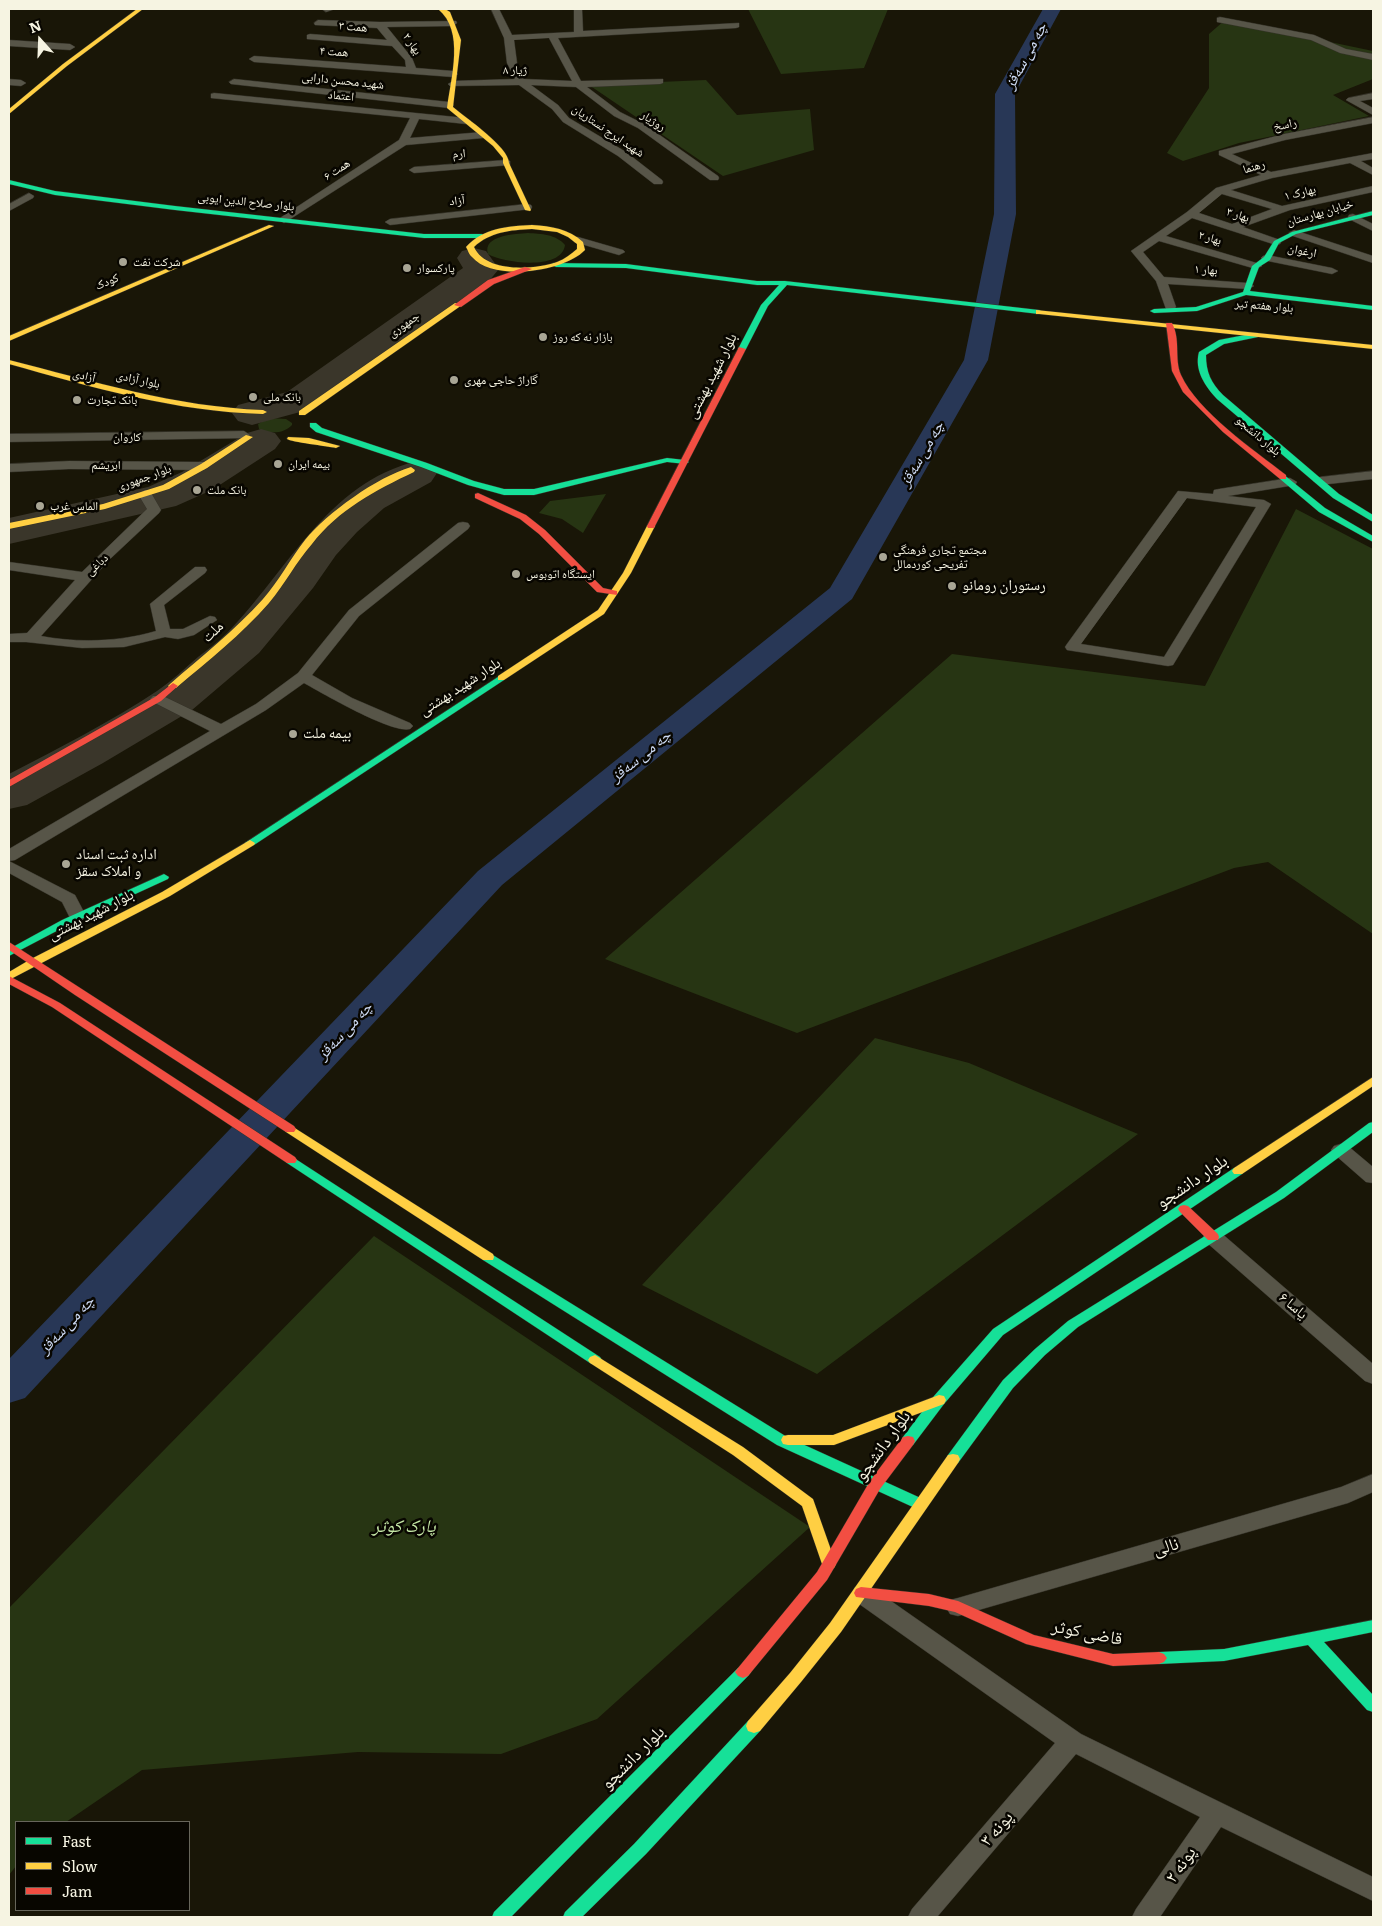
<!DOCTYPE html>
<html>
<head>
<meta charset="utf-8">
<style>
	body { margin:0 }
	#map { position:relative; width:1382px; height:1926px; overflow:hidden; background:#191607; font-family:Literata,serif }
	canvas { display:block }
	.frame { position:absolute; inset:0; border:10px solid #f6f4e2; pointer-events:none }
	.legend { position:absolute; left:15px; top:1821px; width:175px; height:90px; box-sizing:border-box; background:#080600; border:1px solid #67655a; margin:0; padding:6px 9px; list-style:none; font-size:15px; color:#f6f4e2 }
	.legend li { display:flex; align-items:center; gap:10px; height:25px }
	.legend b { width:25px; border:1px solid #67655a }
	.north { position:absolute; left:15px; top:15px; width:50px; height:50px; -webkit-text-stroke:4px #080600; paint-order:stroke; rotate:340deg; font-size:14px; font-weight:700; line-height:20px; text-align:center; color:#f6f4e2 }
	.north::after { content:''; display:block; margin:auto; width:18px; height:22px; background:#f6f4e2; clip-path:polygon(50% 0,100% 100%,50% 72%,0 100%) }
</style>
</head>
<body>
<div id="map">
<canvas width="1382" height="1926"></canvas>
<div class="frame"></div>
<ul class="legend">
<li><b style="height:6px;background:#16e098"></b>Fast</li>
<li><b style="height:6px;background:#ffcf43"></b>Slow</li>
<li><b style="height:6px;background:#f24e42"></b>Jam</li>
</ul>
<div class="north">N</div>
</div>
<script>
const context = document.querySelector('canvas').getContext('2d');
context.lineJoin = 'round';
function fillPath(path, color) {
  context.fillStyle = color;
  context.fill(path, 'evenodd');
}
function trace(path, color, width, dash) {
  context.strokeStyle = color;
  context.lineWidth = width;
  context.lineCap = dash ? 'butt' : 'round';
  context.setLineDash(dash || []);
  context.stroke(path);
}
function label(font, color, halo, rows, align = 'center') {
  context.font = font + ' Literata,"Noto Naskh Arabic",serif';
  context.lineWidth = 5;
  context.setLineDash([]);
  context.textBaseline = 'middle';
  context.strokeStyle = halo;
  context.fillStyle = color;
  for (const [text, x, y, turn = 0] of rows) {
    context.save();
    context.translate(x, y);
    context.rotate((+turn || 0) * Math.PI / 180);
    context.textAlign = isNaN(turn) ? turn : align;
    if (halo) context.strokeText(text, 0, 0);
    context.fillText(text, 0, 0);
    context.restore();
  }
}
const green = new Path2D(`
	M748 9H888L864 68 781 74Z
	M1225 20 1373 51V79L1333 95 1369 116 1239 143 1183 161 1167 153 1209 88V34Z
	M706 80 737 115 810 109 814 150 723 176 589 85Z
	M528 233C541 234 556 234 565 245 562 271 503 263 488 254 482 235 516 234 528 233Z
	M269 418 286 419 292 423V425C284 434 269 434 259 429L258 424Z
	M606 494 583 533 562 519 539 513 550 501Z
	M1296 509 1373 549V934L1268 862 1234 868 797 1033 605 959 952 654 1205 686Z
	M875 1038 969 1063 1138 1134 817 1374 642 1285Z
	M374 1236 810 1527 597 1719 501 1754 358 1752 142 1770 66 1822H16V1866L9 1875V1608Z`);
const river = new Path2D(`
	M1043 9H1061L1015 94 1016 214 988 360 852 599 502 885 25 1398 9 1403V1359L478 871 830 588 964 360 994 214 995 94Z`);
const taxiway = new Path2D(`
	M474 248 486 251 499 269 488 282 315 408 252 425 238 421 232 413 238 405 287 392 463 268 457 258 462 251Z
	M261 429 275 433 281 441 275 449 212 490 176 506 9 544V518L148 487 182 472 247 433Z
	M417 461 431 464 437 473 431 482 384 508 357 532 336 555 313 588 259 653 192 710 103 763 27 805 9 809V774C59 748 110 722 157 691 172 681 185 668 198 657 208 649 218 642 227 633 287 572 327 483 417 461Z`);
const street = new Path2D(`
	M322 9H335L326 12Z
	M491 9H499L512 35 574 32V9H582L583 31 739 23V27L736 28 558 38 581 81 663 79V83L660 84 587 87 620 112 644 124 718 176 719 178 718 180H710L638 128 614 116 576 87 531 85 558 105 569 118 626 152 662 180 663 182 662 184H654L618 156 563 122 552 109 519 85 450 86 448 84 453 81 515 79 507 63 504 38ZM549 38 572 81 524 79 517 63 514 40Z
	M1220 17 1314 35 1346 49 1373 54V60L1340 53 1311 40 1217 22V18Z
	M318 20 380 22 456 21 457 23 453 26 387 27 412 58 416 68 453 71 458 74 453 77 254 62 249 59 254 56 406 67 405 60 392 46 307 39V35L310 34 387 40 377 28 315 25 314 23Z
	M9 40 70 44 75 47 70 50 9 46Z
	M9 79 21 80 26 83 21 86 9 85Z
	M234 79 449 102 454 105 449 108 231 84 229 82Z
	M214 93 466 118 471 121 466 124 419 119 410 138 483 132 488 135 483 138 406 145 284 223 279 220 280 218 399 140 410 118 211 98V94Z
	M1373 93V99L1360 101 1373 108V115L1346 100 1348 98Z
	M1373 117V123L1285 140 1232 154 1271 172 1373 153V159L1361 161 1373 168V175L1350 163 1272 178 1231 190 1282 206 1373 186V192L1290 210 1243 227 1280 240 1281 242 1280 244 1276 245 1192 218 1166 236 1260 264 1262 266 1256 269 1159 241 1143 252 1164 277 1248 283 1254 286 1248 289 1168 284 1176 307 1174 309H1166L1156 281 1131 251 1187 212 1216 188 1261 175 1219 155V151L1284 134ZM1222 194 1272 209 1232 224 1199 213Z
	M506 160 510 161V165L414 173 409 170 414 167Z
	M29 193 34 196 33 198 9 211V204Z
	M527 204 531 205 532 207 531 209 390 225 385 222 390 219Z
	M1353 214 1373 224V231L1349 219 1348 217 1349 215Z
	M1294 230 1373 256V263L1290 235 1289 233Z
	M578 237 623 250 625 252 619 255 574 242 573 240 574 238Z
	M1267 255 1332 268 1338 271 1332 274 1263 260 1261 258 1263 256Z
	M244 431 250 435 248 438 9 442V434Z
	M69 461 204 462 210 466 204 470 69 469 9 472V464Z
	M1373 471V479L1320 485 1313 481 1320 477Z
	M1290 478 1297 482 1295 485 1228 496 1264 500 1271 504 1173 665 1168 666 1067 650 1065 647 1067 644 1178 491 1213 494 1214 490 1219 489ZM1187 498 1256 507 1164 657 1081 644Z
	M145 490 150 491 161 510 159 513 110 559 41 636C78 643 119 642 156 631L150 604 195 567H205L207 570 205 573 164 605 170 629H183L210 616 215 617 217 620 194 635 178 639 165 637 124 647 82 648 26 642H9V634L27 633 75 580 9 570V562L82 572 147 509 138 494Z
	M463 522 468 523 470 526 468 529 359 616 312 675 352 698 410 723 413 726 410 729C392 734 322 693 304 683L266 710 15 860 9 861V849L210 731 153 702 150 699 153 696H163L221 724 256 704 298 673 349 610 458 523Z
	M9 861 75 895 86 916 83 920 77 921 71 920 62 902 9 873Z
	M1341 1144 1348 1146 1373 1167V1183L1366 1182 1334 1154 1331 1150 1334 1146Z
	M1213 1230 1220 1232 1373 1364V1384L1365 1381 1206 1242 1203 1237 1206 1232Z
	M1373 1474V1492L1348 1503 958 1616 950 1614 946 1607 950 1600 958 1598 1341 1487Z
	M863 1585 871 1587 1081 1734 1373 1877V1901L1221 1827 1160 1917H1132L1136 1909 1200 1817 1076 1754 937 1917H908L912 1909 1055 1743 855 1601 851 1594 855 1587Z`);
const fast = new Path2D(`
	M9 180 55 191 175 206 424 234H482L485 236 482 238H424L175 210 55 195 9 184Z
	M1373 211V215L1296 234 1279 243 1270 260 1259 267 1250 291 1373 306V310L1246 295 1197 311 1154 313 1150 311 1154 309 1196 307 1243 292 1252 266 1264 257 1274 241 1292 232Z
	M553 263 626 264 757 281H785L1039 310 1043 312 1039 314 787 285 768 306 746 349 742 351 738 349 761 305 779 285H757L626 268 556 267 552 265Z
	M1255 333H1258V337L1224 344 1206 355C1206 372 1211 383 1223 395L1339 494 1373 515V522L1333 498 1217 399C1205 386 1194 370 1199 352L1219 340Z
	M310 423H316L322 428 427 463 474 481 504 489H534L667 458 685 460 689 462 685 464 667 462 534 495H504L468 485 421 467 316 432 310 427Z
	M1283 474 1325 508 1373 536V542L1319 512 1280 479V475Z
	M501 675 504 676V680L254 845H246L245 843Z
	M164 874 169 877 168 879 70 924 9 956V949L62 920Z
	M1373 1122V1132L1284 1198 1078 1327 1045 1355 1013 1388 958 1463 953 1464 948 1463 946 1459 948 1455 1003 1380 1035 1349 1068 1321 1276 1192 1369 1123Z
	M291 1156 600 1357 602 1360 600 1363 595 1365 590 1363 287 1163 285 1160 287 1157Z
	M1238 1167 1242 1168 1244 1171 1242 1174 1003 1335 944 1404 913 1445 908 1446 903 1445 901 1441 903 1437 934 1396 993 1329 1234 1168Z
	M488 1252 787 1437 925 1500 927 1504 925 1508 920 1510 915 1508 777 1445 483 1260 482 1257 483 1254Z
	M1373 1620V1632L1324 1642 1373 1695V1712L1367 1710 1308 1645 1224 1661 1159 1664 1154 1662 1151 1658 1154 1654 1159 1652 1224 1649Z
	M743 1666 748 1668 751 1672 748 1676 511 1917H492L494 1912 738 1668Z
	M754 1719 760 1721 762 1726 760 1731 646 1854 582 1917H563L565 1912 634 1844 748 1721Z`);
const slow = new Path2D(`
	M137 9H143L67 66 9 114V109L63 64Z
	M438 9H445L450 12 461 40 453 107C466 118 509 147 509 163L531 210 530 211 525 210 503 163V158L493 146 447 108C451 77 465 31 438 9Z
	M269 225 274 226 9 341V336Z
	M532 225C551 226 569 229 583 242L585 250C564 272 493 282 472 257 469 255 468 250 466 247 483 228 508 226 532 225ZM532 229 557 232 568 237 577 244V249C571 254 565 259 557 262 534 270 486 273 474 247 490 232 510 230 532 229Z
	M455 303 462 305 305 415H299V411Z
	M1036 310 1373 345V349L1039 314H1036Z
	M9 360C92 381 176 407 263 410L267 412 263 414C177 412 91 387 9 364Z
	M246 435 253 437 207 468 169 489 105 509 9 529V523L103 504 163 485 201 464Z
	M288 437 309 438 340 446 336 448C327 446 291 442 287 439Z
	M411 467 415 470 414 472C376 490 338 510 312 544 296 562 285 584 269 603 242 634 208 661 176 688H170L168 686 170 684C201 657 235 630 263 599 279 581 290 559 305 540 327 513 377 477 411 467Z
	M651 523 655 526 631 573 604 614 504 680H498V676L598 610 623 573 647 526Z
	M250 840 255 843 254 845 170 896 9 980V972L31 959 162 892Z
	M1373 1077V1086L1242 1174H1234L1232 1171 1234 1168Z
	M290 1125 493 1254 494 1257 493 1260H483L286 1132 284 1129 286 1126Z
	M595 1355 743 1447 813 1499 836 1564 834 1568 829 1570 824 1568 822 1564 802 1506 733 1455 590 1363 588 1360 590 1357Z
	M939 1395 944 1396 946 1400 944 1404 834 1445H788L783 1444 781 1440 783 1436 788 1435H833Z
	M953 1454 958 1455 960 1459 958 1463 841 1632 801 1682 760 1731 754 1733 748 1731 746 1726 748 1721 790 1673 830 1623 948 1455Z`);
const jam = new Path2D(`
	M525 267 532 269 494 284 461 307 454 305 488 280Z
	M1166 323H1172C1181 340 1174 359 1181 375 1198 412 1254 450 1286 475V479H1280L1223 432 1183 392 1172 371Z
	M739 347 746 349 655 526 654 528H648L647 526Z
	M478 493 526 515 545 530 603 588 617 591V595L597 592 539 534 520 519 475 498V494Z
	M173 683 178 686 161 701 9 787V780L155 697Z
	M9 942 294 1126 296 1129 294 1132H286L75 995 9 950Z
	M9 976 60 1003 295 1157 297 1160 295 1163H287L52 1007 9 984Z
	M1184 1205 1188 1206 1218 1234 1219 1237 1218 1240H1208L1180 1212 1178 1209 1180 1206Z
	M908 1436 913 1437 915 1441 913 1445 880 1489 827 1580 748 1676 743 1678 738 1676 735 1672 738 1668 817 1572 870 1481 903 1437Z
	M861 1587 929 1594 958 1601 1034 1635 1113 1654 1159 1652 1164 1654 1167 1658 1164 1662 1159 1664 1113 1666 1026 1644 955 1612 929 1606 856 1597 854 1593 856 1589Z`);
const markers = [
	[123,262,5,"#a9a695"],
	[407,268,5,"#a9a695"],
	[543,337,5,"#a9a695"],
	[454,380,5,"#a9a695"],
	[253,397,5,"#a9a695"],
	[77,400,5,"#a9a695"],
	[278,464,5,"#a9a695"],
	[197,490,5,"#a9a695"],
	[40,506,5,"#a9a695"],
	[883,557,5,"#a9a695"],
	[516,574,5,"#a9a695"],
	[952,586,5,"#a9a695"],
	[293,734,5,"#a9a695"],
	[66,864,5,"#a9a695"]
];
const farStreetnames = [
	["همت ۳",353,27,5],
	["بهار ۲",412,44,56],
	["همت ۴",334,52,4],
	["ژیار ۸",515,70],
	["شهید محسن دارابی",343,81,6],
	["اعتماد",341,96,6],
	["روژیار",653,121,33],
	["راسخ",1285,125,-12],
	["شهید ایرج نستاریان",608,131,34],
	["ارم",459,154,-5],
	["رهنما",1254,167,-16],
	["همت ۶",337,170,-33],
	["بهارک ۱",1300,193,-13],
	["آزاد",457,201,-6],
	["بلوار صلاح الدین ایوبی",246,202,6],
	["خیابان بهارستان",1320,213,-16],
	["بهار ۳",1238,215,18],
	["بهار ۲",1210,238,16],
	["ارغوان",1302,251,12],
	["بهار ۱",1206,270,4],
	["کودک",107,282,-23],
	["بلوار هفتم تیر",1264,306,5],
	["جمهوری",404,325,-35],
	["آزادی",84,376,14],
	["بلوار آزادی",138,380,12],
	["بلوار دانشجو",1258,436,40],
	["کاروان",127,437],
	["ابریشم",106,465],
	["بلوار جمهوری",144,478,-20],
	["دباغی",97,565,-43]
];
const farPoinames = [
	["شرکت نفت",133,262],
	["پارکسوار",417,268],
	["بازار نه که روز",553,337],
	["گاراژ حاجی مهری",464,380],
	["بانک ملی",263,397],
	["بانک تجارت",87,400],
	["بیمه ایران",288,464],
	["بانک ملت",207,490],
	["الماس غرب",50,506],
	["مجتمع تجاری فرهنگی",893,550],
	["تفریحی کوردمالل",893,564],
	["ایستگاه اتوبوس",526,574]
];
const streetNames = [
	["بلوار شهید بهشتی",712,376,-63],
	["ملت",213,632,-44],
	["بلوار شهید بهشتی",460,687,-33],
	["بلوار شهید بهشتی",91,915,-27],
	["یاسا ۶",1293,1306,41]
];
const poiNames = [
	["رستوران رومانو",962,586],
	["بیمه ملت",303,734],
	["اداره ثبت اسناد",76,855],
	["و املاک سقز",76,872]
];
const waterNames = [
	["چە می سەقز",1026,56,-62],
	["چە می سەقز",922,454,-60],
	["چە می سەقز",641,756,-39],
	["چە می سەقز",345,1031,-47],
	["چە می سەقز",67,1325,-47]
];
const nearStreetnames = [
	["بلوار دانشجو",1192,1182,-34],
	["بلوار دانشجو",883,1446,-54],
	["نالی",1166,1547,-16],
	["قاضی کوثر",1087,1633,11],
	["بلوار دانشجو",633,1758,-45],
	["پونه ۳",997,1829,-49],
	["پونه ۲",1181,1865,-55]
];
const nearParknames = [
	["پارک کوثر",404,1527]
];
fillPath(green, '#273513');
fillPath(river, '#283756');
fillPath(taxiway, '#3a362a');
trace(street, '#343228', 1);
trace(fast, '#343228', 1);
trace(slow, '#343228', 1);
trace(jam, '#343228', 1);
fillPath(street, '#575548');
fillPath(fast, '#16e098');
fillPath(slow, '#ffcf43');
fillPath(jam, '#f24e42');
for (const [x, y, r, color] of markers) {
  const dot = new Path2D();
  dot.arc(x, y, r, 0, 2 * Math.PI);
  context.fillStyle = color;
  context.fill(dot);
  trace(dot, '#080600', 2);
}
label('12px', '#f6f4e2', '#080600', farStreetnames);
label('12px', '#f6f4e2', '#080600', farPoinames, 'left');
label('15px', '#f6f4e2', '#080600', streetNames);
label('15px', '#f6f4e2', '#080600', poiNames, 'left');
label('italic 16px', '#cedbf5', '#080600', waterNames);
label('18px', '#f6f4e2', '#080600', nearStreetnames);
label('italic 18px', '#c7eaa7', '#080600', nearParknames);
</script>
</body>
</html>
